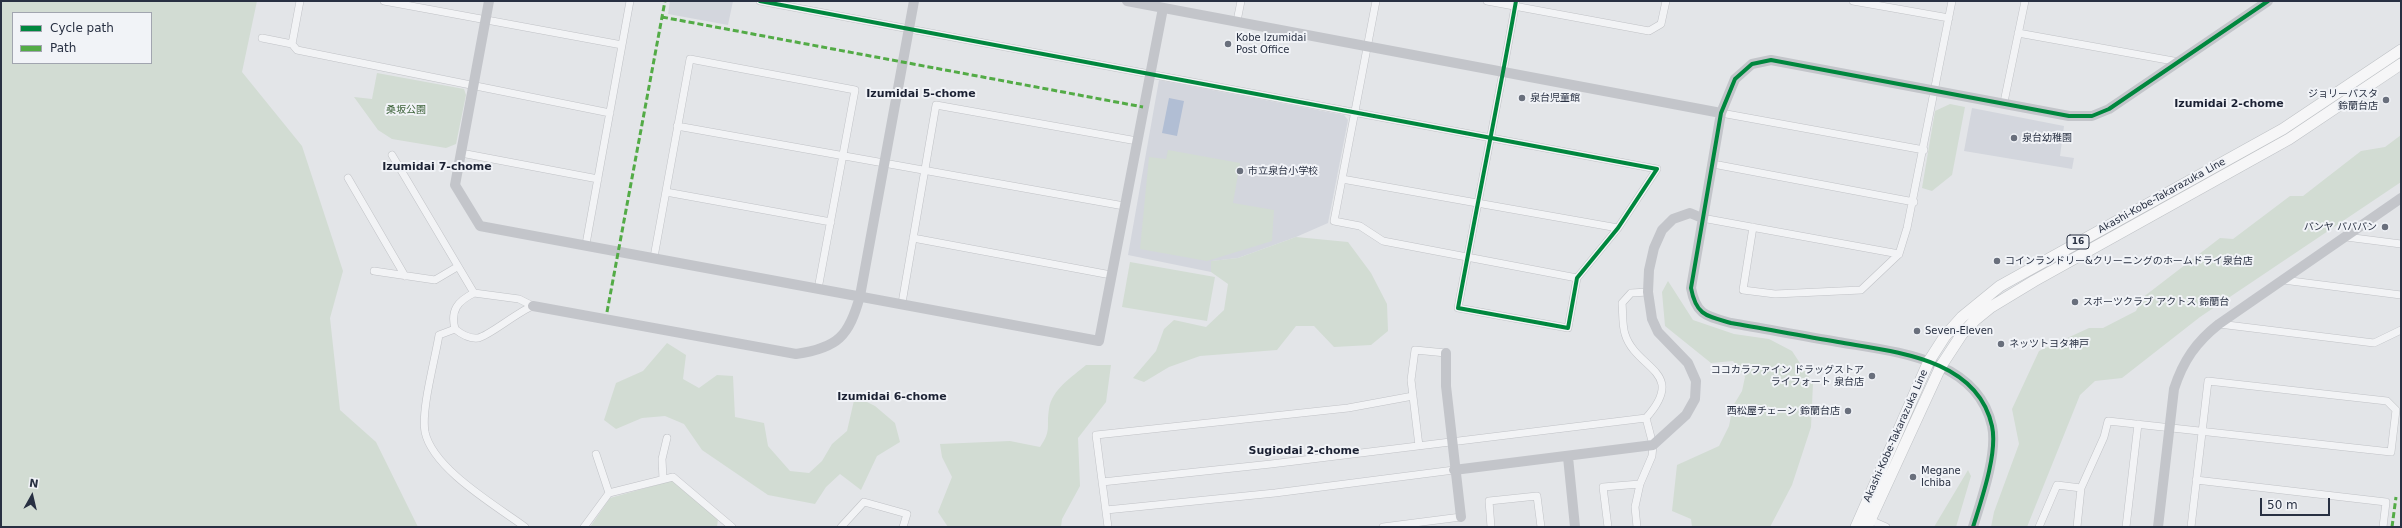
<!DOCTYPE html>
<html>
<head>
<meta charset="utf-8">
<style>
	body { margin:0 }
	#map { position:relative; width:2402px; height:528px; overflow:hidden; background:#e3e5e8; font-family:"DejaVu Sans",sans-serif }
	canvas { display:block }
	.frame { position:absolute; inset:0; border:2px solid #283042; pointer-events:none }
	.legend { position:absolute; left:12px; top:12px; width:140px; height:52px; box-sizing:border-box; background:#f1f3f7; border:1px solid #a1a5af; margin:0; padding:5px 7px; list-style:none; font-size:12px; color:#283042 }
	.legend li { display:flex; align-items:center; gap:8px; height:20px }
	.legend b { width:20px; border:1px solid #a1a5af }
	.north { position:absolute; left:12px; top:476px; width:40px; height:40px; -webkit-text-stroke:3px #f1f3f7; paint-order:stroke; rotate:8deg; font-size:11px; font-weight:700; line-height:16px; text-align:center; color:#283042 }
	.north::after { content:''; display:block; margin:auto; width:14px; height:18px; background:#283042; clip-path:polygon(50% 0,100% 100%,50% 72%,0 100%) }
	.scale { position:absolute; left:2260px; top:498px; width:70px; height:18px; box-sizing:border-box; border:2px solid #283042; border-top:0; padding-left:5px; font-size:12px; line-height:14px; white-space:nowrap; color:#283042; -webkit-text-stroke:3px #f1f3f7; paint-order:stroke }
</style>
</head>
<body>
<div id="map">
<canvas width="2402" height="528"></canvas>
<div class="frame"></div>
<ul class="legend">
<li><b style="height:5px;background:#00873e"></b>Cycle path</li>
<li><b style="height:5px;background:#53ab46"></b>Path</li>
</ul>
<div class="north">N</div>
<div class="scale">50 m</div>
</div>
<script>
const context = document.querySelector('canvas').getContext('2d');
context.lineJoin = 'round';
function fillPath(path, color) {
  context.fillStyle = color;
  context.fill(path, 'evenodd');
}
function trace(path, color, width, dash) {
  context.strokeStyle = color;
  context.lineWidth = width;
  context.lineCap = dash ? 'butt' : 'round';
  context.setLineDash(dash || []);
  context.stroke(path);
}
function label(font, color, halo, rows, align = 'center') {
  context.font = font + ' "DejaVu Sans","Noto Sans JP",sans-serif';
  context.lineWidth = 4;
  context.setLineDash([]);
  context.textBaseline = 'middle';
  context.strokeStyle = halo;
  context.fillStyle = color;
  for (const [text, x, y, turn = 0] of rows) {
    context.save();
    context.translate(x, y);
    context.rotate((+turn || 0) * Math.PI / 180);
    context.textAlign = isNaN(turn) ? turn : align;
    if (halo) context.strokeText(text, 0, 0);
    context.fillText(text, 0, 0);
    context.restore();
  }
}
const built = new Path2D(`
	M670 1H733L728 25 668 14Z
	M1159 80 1344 115 1348 120 1328 223 1296 237 1238 258 1212 261 1211 272 1128 255Z
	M1972 108 2064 126 2060 156 2074 158 2072 169 1964 151Z`);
const green = new Path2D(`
	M1 1H257L242 72 302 146 343 271 330 318 340 410 376 442 418 527H1ZM13 13H151V63H13Z
	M377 73 464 89 466 95 456 144 446 148 392 139 378 130 354 97 372 99Z
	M1950 104 1965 107 1952 175 1932 191 1922 188 1935 111Z
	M2401 135V182L2200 317 2122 378 2095 381 2080 395 2027 527H1991L1994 512 2019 444 2012 409 2039 351 2089 328H2103L2136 311 2142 298 2220 238 2233 239 2290 196H2303L2361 151 2385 147Z
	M1168 150 1240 163 1233 203 1274 210 1272 241 1207 261 1140 249 1149 157 1166 159Z
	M1296 237 1348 242 1371 273 1387 304 1388 331 1371 345 1334 347 1314 326H1296L1277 350 1200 356 1169 367 1144 382 1133 378 1156 351 1164 329 1174 320 1206 327 1224 310 1228 284 1211 272V261L1238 258Z
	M1130 262 1215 277 1207 321 1122 307Z
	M1668 281 1693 320 1734 334 1769 339 1792 351 1813 383 1811 427 1792 485 1770 527H1692L1691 519 1672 511 1677 465 1719 446 1729 426 1733 406 1742 391 1745 377 1733 361 1711 363 1665 326 1662 292Z
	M667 343 686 355 683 379 699 388 717 375 733 376 735 417 764 423 768 446 790 471 809 473 822 461 832 444 847 431 855 396 875 406 895 423 900 442 877 456 861 490 840 474 826 487 815 504 768 495 702 450 684 424 665 416 642 418 616 429 604 420 616 383 643 371Z
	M1086 365H1111L1106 402 1078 438 1080 486 1062 519 1061 527H948L938 512 952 477 942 457 940 444 1010 441 1040 447C1052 430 1046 427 1049 409 1052 389 1072 377 1086 365Z
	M1968 470 1971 476 1956 527H1934Z
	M674 480 718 519 717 527H590L610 498Z`);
const water = new Path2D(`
	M1169 98 1184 101 1177 136 1162 133Z`);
const street = new Path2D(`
	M300 1 292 44 297 50 610 113
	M384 1 622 45
	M760 1C1060 56 1359 112 1657 169L1618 228 1577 278 1568 328 1458 308C1477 205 1498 103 1516 1
	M1376 1 1334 221 1360 226 1383 241 1577 278
	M1487 1 1649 31 1661 24 1666 1
	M1853 1 1949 18
	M1237 21 1241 1
	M2018 33 2179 62
	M262 38 292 44
	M2004 102 2025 1
	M1721 113 1924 150
	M677 126 1124 206
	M461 153 598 179
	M392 155 474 293
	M1713 164 1914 202
	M348 178 405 276
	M1342 179 1618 228
	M666 192 831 222
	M1702 218 1899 254
	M1753 227 1743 290 1775 294 1861 290 1899 254 1907 228 1952 1
	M2346 237 2401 244
	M913 238 1111 275
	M586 244 630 1
	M654 257 690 59 855 90 818 289
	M374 271 435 280 457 267
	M2283 280 2401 295
	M474 293 519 299 533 306C517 312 489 336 478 338 469 339 461 334 455 329 450 310 458 301 474 293Z
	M902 303 936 105 1137 141
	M2219 324 2374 343 2401 330
	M455 329 439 335C435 360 421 409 425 432 433 469 495 505 525 527
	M1419 446 1411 380 1415 350 1446 353
	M596 454 609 493
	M663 479 662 459 667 438
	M2196 480 2386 502 2383 527
	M1102 482 1271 464 1646 418C1688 371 1636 370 1625 334 1622 325 1623 312 1622 303L1631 293 1648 292
	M1106 510 1275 493 1454 470
	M1870 520 1886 527
	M584 527 609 493 673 477 732 527
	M841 527 864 502 907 514 903 527
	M1108 527 1096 435 1348 408 1413 396
	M1383 527 1461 517
	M1491 527 1489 501 1537 496 1541 527
	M1608 527 1603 487 1640 484
	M1637 527 1635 507 1640 484 1652 456 1653 445 1646 418
	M2039 527 2057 485 2081 488
	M2077 527 2081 488 2104 437 2108 421 2391 452 2396 410 2387 401 2208 381 2191 527
	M2126 527 2138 424`);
const secondary = new Path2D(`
	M489 1 455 185 480 226 1099 341 1163 8
	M1127 1 1721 113
	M533 306 796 354C838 348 849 336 860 296L914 1
	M1446 353V386L1461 517
	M1568 457 1575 527
	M1454 470 1653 445 1686 415 1695 399 1696 381 1688 363 1658 332 1652 319 1648 292 1649 270 1654 248 1662 230 1673 219 1690 213 1702 218
	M1973 527C1981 501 1998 453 1992 426 1977 358 1895 352 1838 342 1802 336 1766 329 1731 323 1706 316 1696 315 1691 288L1721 113 1735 79 1752 64 1771 60 2069 116H2092L2109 109 2268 1
	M2158 527 2174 389C2183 361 2196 342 2219 324L2401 198`);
const primary = new Path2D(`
	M1856 527 1929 361 1945 336 1962 317 2000 286 2283 129 2401 50
	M1867 527 1941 366 1962 334 1975 320 1991 307 2034 281 2289 139 2401 64`);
const quiet = new Path2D(`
	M662 17 1143 107
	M607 312 665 1
	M2392 527 2396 497`);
const cycleway = new Path2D(`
	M760 1C1060 56 1359 112 1657 169L1618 228 1577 278 1568 328 1458 308C1477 205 1498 103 1516 1
	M1973 527C1981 501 1998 453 1992 426 1977 358 1895 352 1838 342 1802 336 1766 329 1731 323 1706 316 1696 315 1691 288L1721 113 1735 79 1752 64 1771 60 2069 116H2092L2109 109 2268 1`);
const markers = [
	[1228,44,4,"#696f7c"],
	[1522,98,4,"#696f7c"],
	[2386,100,4,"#696f7c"],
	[2014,138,4,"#696f7c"],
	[1240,171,4,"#696f7c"],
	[2385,227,4,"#696f7c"],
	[1997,261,4,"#696f7c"],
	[2075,302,4,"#696f7c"],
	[1917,331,4,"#696f7c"],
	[2001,344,4,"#696f7c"],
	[1872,376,4,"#696f7c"],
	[1848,411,4,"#696f7c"],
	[1913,477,4,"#696f7c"]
];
const shields = [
	[2078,242,22]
];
const shieldNames = [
	["16",2078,242]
];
const poiNames = [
	["Kobe Izumidai",1236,38],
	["Post Office",1236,50],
	["ジョリーパスタ",2378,94,"right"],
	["鈴蘭台店",2378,106,"right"],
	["泉台児童館",1530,98],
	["泉台幼稚園",2022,138],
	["市立泉台小学校",1248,171],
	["パンヤ パパパン",2377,227,"right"],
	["コインランドリー&クリーニングのホームドライ泉台店",2005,261],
	["スポーツクラブ アクトス 鈴蘭台",2083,302],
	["Seven-Eleven",1925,331],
	["ネッツトヨタ神戸",2009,344],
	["ココカラファイン ドラッグストア",1864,370,"right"],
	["ライフォート 泉台店",1864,382,"right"],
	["西松屋チェーン 鈴蘭台店",1840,411,"right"],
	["Megane",1921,471],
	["Ichiba",1921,483]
];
const parkNames = [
	["桑坂公園",406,110]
];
const streetNames = [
	["Akashi-Kobe-Takarazuka Line",2162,196,-29],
	["Akashi-Kobe-Takarazuka Line",1896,436,-66]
];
const neighbourhoodNames = [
	["Izumidai 5-chome",921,94],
	["Izumidai 2-chome",2229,104],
	["Izumidai 7-chome",437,167],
	["Izumidai 6-chome",892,397],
	["Sugiodai 2-chome",1304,451]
];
fillPath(built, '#d3d6dd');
fillPath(green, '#d2dcd3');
fillPath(water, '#b1bed4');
trace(street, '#c0c2c6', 8);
trace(primary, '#bfc2c6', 12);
trace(street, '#f2f3f5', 7);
trace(secondary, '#c3c5ca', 10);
trace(primary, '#f6f6f7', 11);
trace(quiet, '#53ab46', 3, [6, 3]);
trace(cycleway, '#00873e', 4);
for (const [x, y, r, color] of markers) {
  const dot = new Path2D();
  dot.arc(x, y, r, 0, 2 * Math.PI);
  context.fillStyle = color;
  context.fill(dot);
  trace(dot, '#f1f3f7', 1.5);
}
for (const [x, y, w] of shields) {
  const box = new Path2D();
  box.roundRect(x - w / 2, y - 7, w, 14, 3);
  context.fillStyle = '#f1f3f7';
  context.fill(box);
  trace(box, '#283042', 1);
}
label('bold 9px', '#283042', null, shieldNames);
label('10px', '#283042', '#f1f3f7', poiNames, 'left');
label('10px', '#395f35', '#f1f3f7', parkNames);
label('10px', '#283042', '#f1f3f7', streetNames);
label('bold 11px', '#1b2133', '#f1f3f7', neighbourhoodNames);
</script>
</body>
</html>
